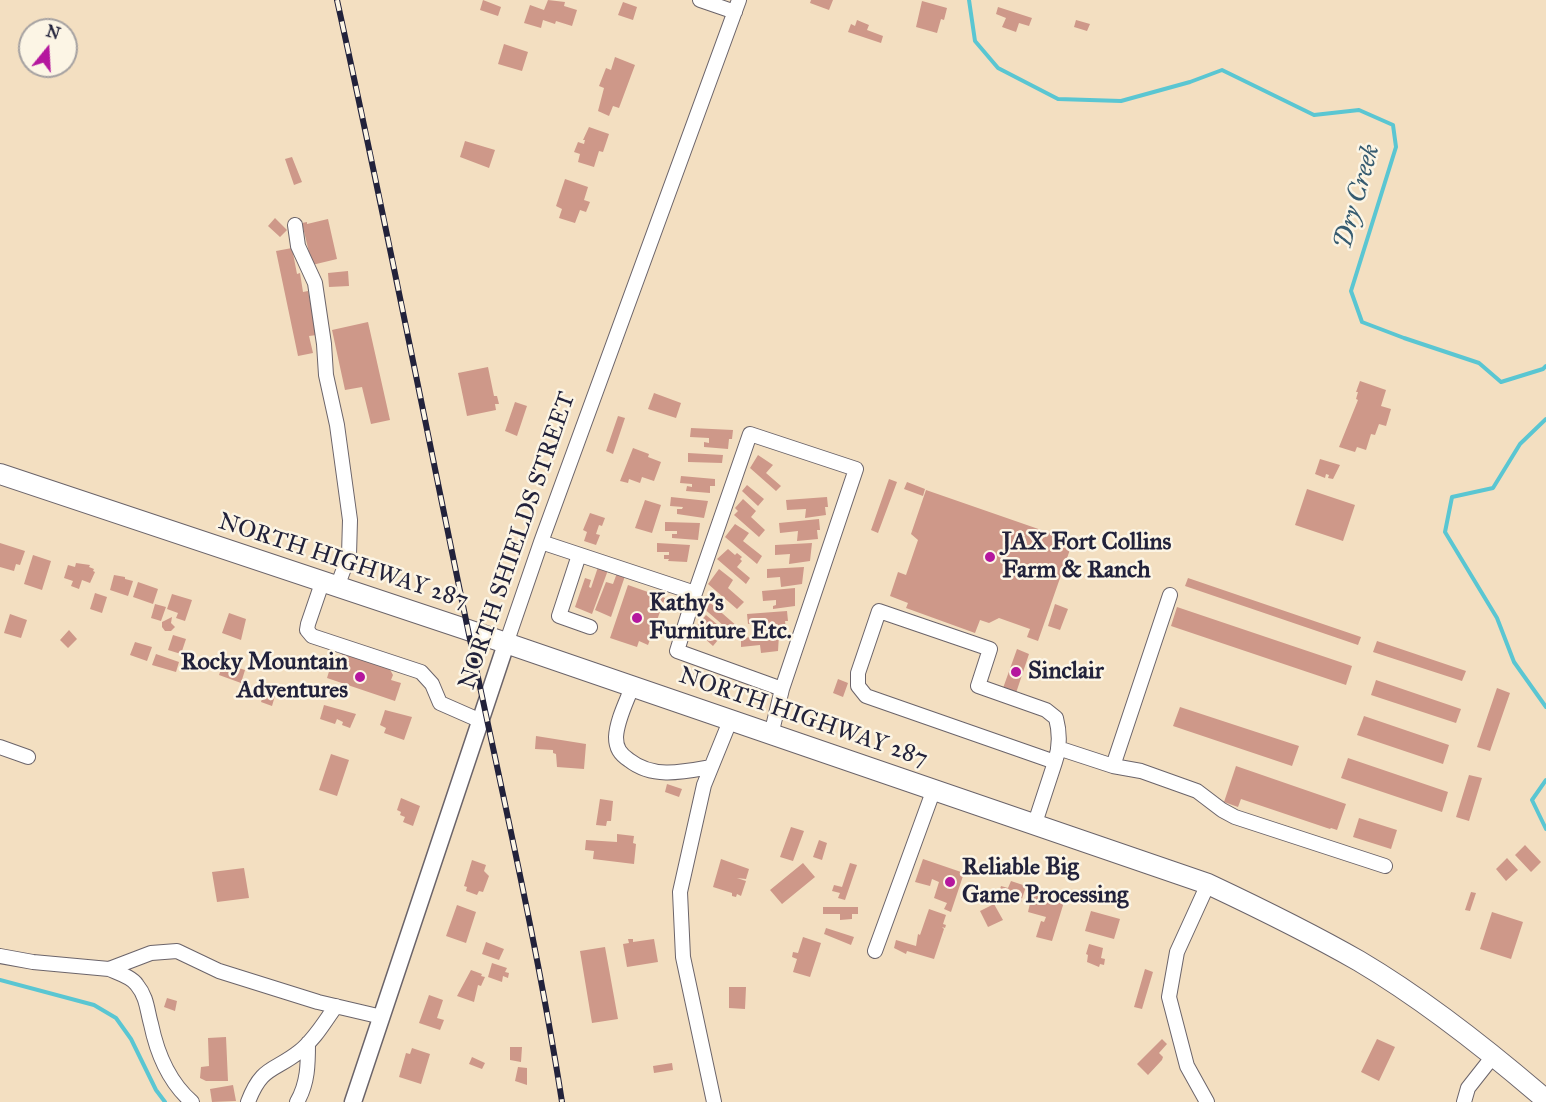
<!DOCTYPE html>
<html>
<head>
<meta charset="utf-8">
<style>
	body { margin:0 }
	#map { position:relative; width:1546px; height:1102px; overflow:hidden; background:#f3dfc1; font-family:"IM FELL Great Primer",serif }
	canvas { display:block }
	.north { position:absolute; left:18px; top:18px; width:60px; height:60px; box-sizing:border-box; background:#fcf5e5; border:2px solid #a5a1a1; border-radius:50%; rotate:18deg; font-size:16px; font-weight:700; line-height:24px; text-align:center; color:#22223b }
	.north::after { content:''; display:block; margin:auto; width:21px; height:27px; background:#b5179e; clip-path:polygon(50% 0,100% 100%,50% 72%,0 100%) }
</style>
</head>
<body>
<div id="map">
<canvas width="1546" height="1102"></canvas>
<div class="north">N</div>
</div>
<script>
const context = document.querySelector('canvas').getContext('2d');
context.lineJoin = 'round';
function trace(path, color, width, dash) {
  context.strokeStyle = color;
  context.lineWidth = width;
  context.lineCap = dash ? 'butt' : 'round';
  context.setLineDash(dash || []);
  context.stroke(path);
}
function fillPath(path, color) {
  context.fillStyle = color;
  context.fill(path, 'evenodd');
}
function label(font, color, halo, rows, align = 'center') {
  context.font = font + ' "IM FELL Great Primer",serif';
  context.lineWidth = 5;
  context.setLineDash([]);
  context.textBaseline = 'middle';
  context.strokeStyle = halo;
  context.fillStyle = color;
  for (const [text, x, y, turn = 0] of rows) {
    context.save();
    context.translate(x, y);
    context.rotate((+turn || 0) * Math.PI / 180);
    context.textAlign = isNaN(turn) ? turn : align;
    if (halo) context.strokeText(text, 0, 0);
    context.fillText(text, 0, 0);
    context.restore();
  }
}
const stream = new Path2D(`
	M969 0 975 41 998 68 1058 99 1121 101 1190 82 1222 70 1314 115 1359 110 1393 125 1396 147 1351 291 1362 322 1404 338 1479 363 1501 382 1543 369 1546 366
	M1546 419 1520 444 1493 488 1452 497 1445 532 1497 618 1514 662 1546 707
	M1546 780 1532 800 1546 829
	M0 980 94 1005 116 1018 131 1039 156 1090 165 1102`);
const building = new Path2D(`
	M483 0 501 7 498 16 480 10Z
	M548 0 565 2 564 6 577 10 572 26 556 21 555 24 543 20 541 28 524 23 530 5 544 10Z
	M811 0H833L829 10 810 3Z
	M922 1 947 8 944 20 941 19 937 33 916 27Z
	M623 2 637 7 633 20 618 15Z
	M998 7 1032 18 1029 26 1019 23 1016 32 1002 27 1006 18 996 14Z
	M857 20 869 25 867 30 883 36 881 43 848 32 851 24 855 26Z
	M1076 20 1090 24 1087 31 1074 27Z
	M504 44 528 52 522 71 498 64Z
	M615 57 635 65 619 108 613 106 609 116 598 111 604 88 599 86 606 68 611 70Z
	M589 127 609 134 603 152 599 151 594 167 578 162 580 154 574 152 578 142 584 144 585 140H583Z
	M465 141 495 150 489 168 460 157Z
	M292 157 302 182 294 185 285 159Z
	M565 179 588 187 584 200 590 202 586 212 580 210 575 223 559 218 562 209 556 206Z
	M275 218 287 230 280 237 268 226Z
	M328 219 337 259 312 265 302 223 307 222V224Z
	M292 248 297 274 300 273 303 292 308 291 317 335 309 336 313 353 298 356 276 251Z
	M348 271 349 286 329 287 328 273Z
	M368 322 390 420 371 424 362 387 345 390 332 330Z
	M488 367 494 396H497L499 404H495L496 410 467 416 458 373Z
	M1360 381 1386 390 1381 406 1391 409 1386 426 1379 424 1375 435 1371 434 1366 450 1357 447 1355 452 1339 447 1358 400 1356 399 1358 392H1356Z
	M654 393 681 403 676 418 648 409Z
	M515 402 527 406 517 436 505 431Z
	M618 416 625 418 613 454 606 451Z
	M691 428 733 430 732 439H729L728 449 704 447V442L709 443V438L690 437Z
	M633 448 649 454 648 457 661 462 654 481 642 477 640 483 629 479 628 483 620 481Z
	M688 453 723 455 722 463 688 462Z
	M758 455 773 465 766 473 781 486 776 491 750 468Z
	M1320 459 1340 465 1333 479 1328 478 1329 475 1326 474 1325 478 1315 474Z
	M681 476 715 479V486H710V493L686 491 687 486 692 487V484L680 483Z
	M889 479 897 482 878 533 871 530Z
	M907 482 925 489 923 496 904 489Z
	M747 485 764 499 758 506 742 491Z
	M1307 489 1355 505 1343 541 1295 525Z
	M926 490 1073 541 1038 641 1027 637 1030 629 999 618 989 623 980 620 975 633 906 608 908 603 890 596 898 572 906 575 918 540 911 534Z
	M671 497 708 501 704 518 677 514V509H682L683 507 670 506Z
	M827 497 828 507H825L826 515 805 518 806 509 787 510 786 500Z
	M743 499 756 511 751 517 765 530 759 537 734 515 738 511 735 508Z
	M645 500 661 505 652 533 635 528Z
	M590 513 605 518 602 526 599 525 596 534 600 535 596 545 584 541 587 532 583 530Z
	M819 519 820 530H817L818 539 797 541 798 531 780 533 779 523Z
	M665 522 700 523 698 540 672 538V534H677V531H665Z
	M735 524 749 533 743 541 762 556 757 564 725 537Z
	M0 543 25 551 20 565 16 564 14 571 0 567Z
	M657 543 690 545 687 562 668 561 669 559H664V555H669V552H657Z
	M812 543 810 561 789 564 790 554 775 555V545Z
	M728 549 735 555 737 553 742 557 740 559 742 561 737 567 750 578 746 584 717 559Z
	M33 555 51 561 42 590 24 584Z
	M76 563 90 565 89 567 94 569 93 571 95 572 90 583 82 580 79 589 71 586 73 581 64 578 68 565 75 567Z
	M598 567 608 570 592 614 575 607 585 578 591 580 589 587 591 588Z
	M804 567 802 584 781 587 780 577 767 578V569Z
	M719 569 733 580 728 588 744 602 737 609 708 584Z
	M617 573 625 576 611 617 595 610 606 582 613 584Z
	M114 575 125 577V579L133 581 128 596 110 590Z
	M1188 578 1361 637 1358 645 1185 586Z
	M138 582 158 589 153 604 133 597Z
	M628 585 665 598 648 645 639 641 637 647 610 638Z
	M795 588V606L773 609V606L776 605V600L763 601 762 591Z
	M95 593 107 597 102 613 90 609Z
	M172 594 192 600 185 621 176 618 178 613 167 609Z
	M707 600 738 627 732 633 701 606Z
	M155 604 166 607 161 621 151 618Z
	M1055 604 1068 609 1060 630 1048 626Z
	M1177 607 1352 666 1346 685 1171 626Z
	M787 611 788 621H785L786 630 766 631 765 622 748 624 747 614Z
	M229 613 246 619 241 640 222 633Z
	M10 614 27 620 21 638 4 633Z
	M706 615 718 625 710 633 718 640 713 646 694 629Z
	M172 617 171 623 175 627 171 631H165L162 627V622Z
	M69 630 77 639 68 648 60 640Z
	M173 635 186 639 181 654 168 650Z
	M779 635 778 651 761 653 760 645 741 647V638Z
	M1377 641 1466 671 1462 681 1373 652Z
	M135 642 152 647 147 661 130 655Z
	M1017 649 1029 654 1015 696 1002 691Z
	M343 651 388 666 393 675 391 680 401 683 395 701 327 678 331 665 338 668Z
	M156 654 179 662 176 672 152 665Z
	M223 663 245 670 241 683 219 675Z
	M838 679 848 683 843 697 833 693Z
	M1376 680 1461 709 1456 723 1371 695Z
	M1497 688 1510 693 1490 751 1477 747Z
	M264 693 275 696 272 706 261 702Z
	M324 705 356 714 350 728 342 725 343 722 337 719 335 724 320 719Z
	M1180 707 1299 746 1292 766 1173 726Z
	M385 710 412 717 404 740 384 733 386 728 380 725Z
	M1364 716 1449 745 1443 764 1357 735Z
	M536 736 586 744 584 769 557 767 556 754 553 753V750L535 749Z
	M331 754 349 760 337 796 319 790Z
	M1348 758 1448 792 1442 812 1341 778Z
	M1236 766 1346 804 1337 830 1331 828 1330 829 1241 799 1238 807 1224 802Z
	M1469 775 1482 778 1469 821 1456 817Z
	M667 784 682 789 679 797 665 792Z
	M401 798 420 806 413 826 403 822 405 817 400 815 401 812 397 810Z
	M600 799 613 801 611 821H607L606 826 596 825Z
	M1359 818 1397 830 1391 849 1353 837Z
	M791 827 804 831 793 861 780 857Z
	M617 834 634 836 633 843 636 844 634 864 593 859 594 851 585 850 586 840 617 842Z
	M819 840 827 843 822 860 813 857Z
	M1525 845 1541 862 1531 872 1515 855Z
	M1507 858 1518 870 1506 881 1496 869Z
	M721 859 749 869 746 879 737 878 746 881 741 896 737 894 736 897 732 896V893L713 887Z
	M923 859 964 873 951 912 944 909 947 903 934 898 939 882 932 879 930 886 915 882Z
	M472 860 486 865 484 871 489 876 483 892 479 891 477 895 466 891 467 887 464 886Z
	M803 863 815 877 782 904 770 890Z
	M850 863 857 865 845 900 838 898 840 893 832 891 834 885 842 887Z
	M244 868 249 898 217 902 212 872Z
	M1011 881 1026 886 1021 902 1004 897 1002 904 998 903 999 899 997 898 1001 886 1008 888Z
	M1471 892 1476 893 1470 911 1465 910Z
	M1032 895 1064 902 1052 941 1036 937 1041 921 1044 922 1046 917 1028 912Z
	M994 904 1003 920 988 927 980 911Z
	M457 905 476 912 466 943 446 936Z
	M823 907H858V914H852V919L840 920V914H823Z
	M929 909 946 915 943 924 946 925 945 928 942 927 944 929 934 959 907 951 906 954 894 948 896 940 916 946 918 934 920 935Z
	M1091 911 1120 919 1114 939 1085 931Z
	M1492 912 1523 922 1511 959 1480 949Z
	M826 928 854 937 851 945 824 934Z
	M803 937 821 943 810 977 793 972 797 959 792 957 793 952 798 953Z
	M628 939H633V942L654 939 658 962 627 967 623 944 629 943Z
	M486 942 504 949 499 960 482 954Z
	M1089 944 1103 948 1101 958 1105 959 1104 965 1100 964 1099 967 1087 962 1088 955 1086 954Z
	M605 947 618 1019 592 1023 580 951Z
	M492 963 507 968 505 972 509 973 508 978 503 976 502 982 488 977Z
	M1145 969 1153 972 1142 1009 1134 1007Z
	M471 970 482 974 481 976 485 977 481 986 478 985 474 1002 457 996Z
	M729 987H746L745 1009 729 1008Z
	M429 995 443 1000 437 1018 444 1020 440 1030 419 1023Z
	M167 998 177 1001 175 1011 164 1007Z
	M226 1037 228 1081H206L200 1078 201 1067 209 1066 208 1038Z
	M1162 1039 1167 1044 1159 1053 1163 1057 1162 1060 1148 1075 1137 1064Z
	M1377 1039 1395 1047 1379 1081 1361 1072Z
	M510 1047H522L521 1062 510 1060Z
	M412 1048 430 1054 421 1084 399 1077 406 1053 410 1054Z
	M472 1057 485 1063 482 1069 469 1064Z
	M672 1063 673 1070 654 1073 653 1066Z
	M518 1067 527 1068V1085L515 1081Z
	M233 1085 236 1101 212 1102 210 1089Z`);
const minor = new Path2D(`
	M700 0 735 12
	M295 225 298 246 315 283 324 344 326 375 337 425 350 520 349 555 337 587
	M541 542 695 593
	M579 555 559 616 590 627
	M322 583 308 624 307 630 312 636 421 672 432 684 440 703 481 721
	M506 644 541 542 739 0
	M632 687C626 703 617 720 616 737 616 748 620 754 629 760 653 779 683 772 711 767
	M771 735 782 689 856 469 750 434 695 593 677 651 782 689
	M0 747 28 757
	M1058 748 1113 766 1141 771 1197 791 1222 810 1235 817 1385 866
	M1113 766 1170 595
	M1035 823 1055 762C1060 747 1060 733 1056 718L1046 710 978 686 990 649 879 611 858 673V686L866 696 1055 762
	M875 951 934 789
	M0 956 33 962 109 969 151 953 177 951 219 971 318 1002 382 1017
	M109 969C118 973 132 977 137 985 147 997 147 1010 151 1024 157 1053 170 1083 192 1102
	M248 1102C262 1065 274 1072 300 1051 315 1039 325 1021 336 1006
	M297 1102C308 1083 308 1064 308 1043
	M714 1102 683 957 680 892 704 785 730 721
	M1207 1102 1187 1066 1169 997 1177 952 1208 884
	M1464 1102 1468 1088 1494 1055`);
const major = new Path2D(`
	M353 1102 506 644`);
const highway = new Path2D(`
	M0 474 468 630 1208 884C1259 908 1310 933 1359 961 1425 1000 1488 1050 1546 1100`);
const rail = new Path2D(`
	M337 0C383 208 424 417 467 625 500 784 537 942 562 1102`);
const markers = [
	[990,557,6,"#b5179e"],
	[637,618,6,"#b5179e"],
	[1016,672,6,"#b5179e"],
	[360,677,6,"#b5179e"],
	[950,882,6,"#b5179e"]
];
const streetNames = [
	["NORTH SHIELDS STREET",518,541,-71],
	["NORTH HIGHWAY 287",343,562,18],
	["NORTH HIGHWAY 287",803,718,19]
];
const poiNames = [
	["JAX Fort Collins",1002,543],
	["Farm & Ranch",1002,571],
	["Kathy's",649,604],
	["Furniture Etc.",649,632],
	["Rocky Mountain",348,663,"right"],
	["Adventures",348,691,"right"],
	["Sinclair",1028,672],
	["Reliable Big",962,868],
	["Game Processing",962,896]
];
const waterNames = [
	["Dry Creek",1358,197,-74]
];
trace(stream, '#5ac6d2', 4);
fillPath(building, '#ce9889');
trace(minor, '#6b646a', 16);
trace(major, '#6b646a', 19);
trace(highway, '#6b646a', 22);
trace(minor, '#fff', 14);
trace(major, '#fff', 16);
trace(highway, '#fff', 20);
trace(rail, '#22223b', 6);
trace(rail, '#fcf5e5', 4, [11]);
for (const [x, y, r, color] of markers) {
  const dot = new Path2D();
  dot.arc(x, y, r, 0, 2 * Math.PI);
  context.fillStyle = color;
  context.fill(dot);
  trace(dot, '#fcf5e5', 2);
}
label('24px', '#22223b', '#fcf5e5', streetNames);
label('bold 24px', '#22223b', '#fcf5e5', poiNames, 'left');
label('italic 26px', '#365b70', '#fcf5e5', waterNames);
</script>
</body>
</html>
